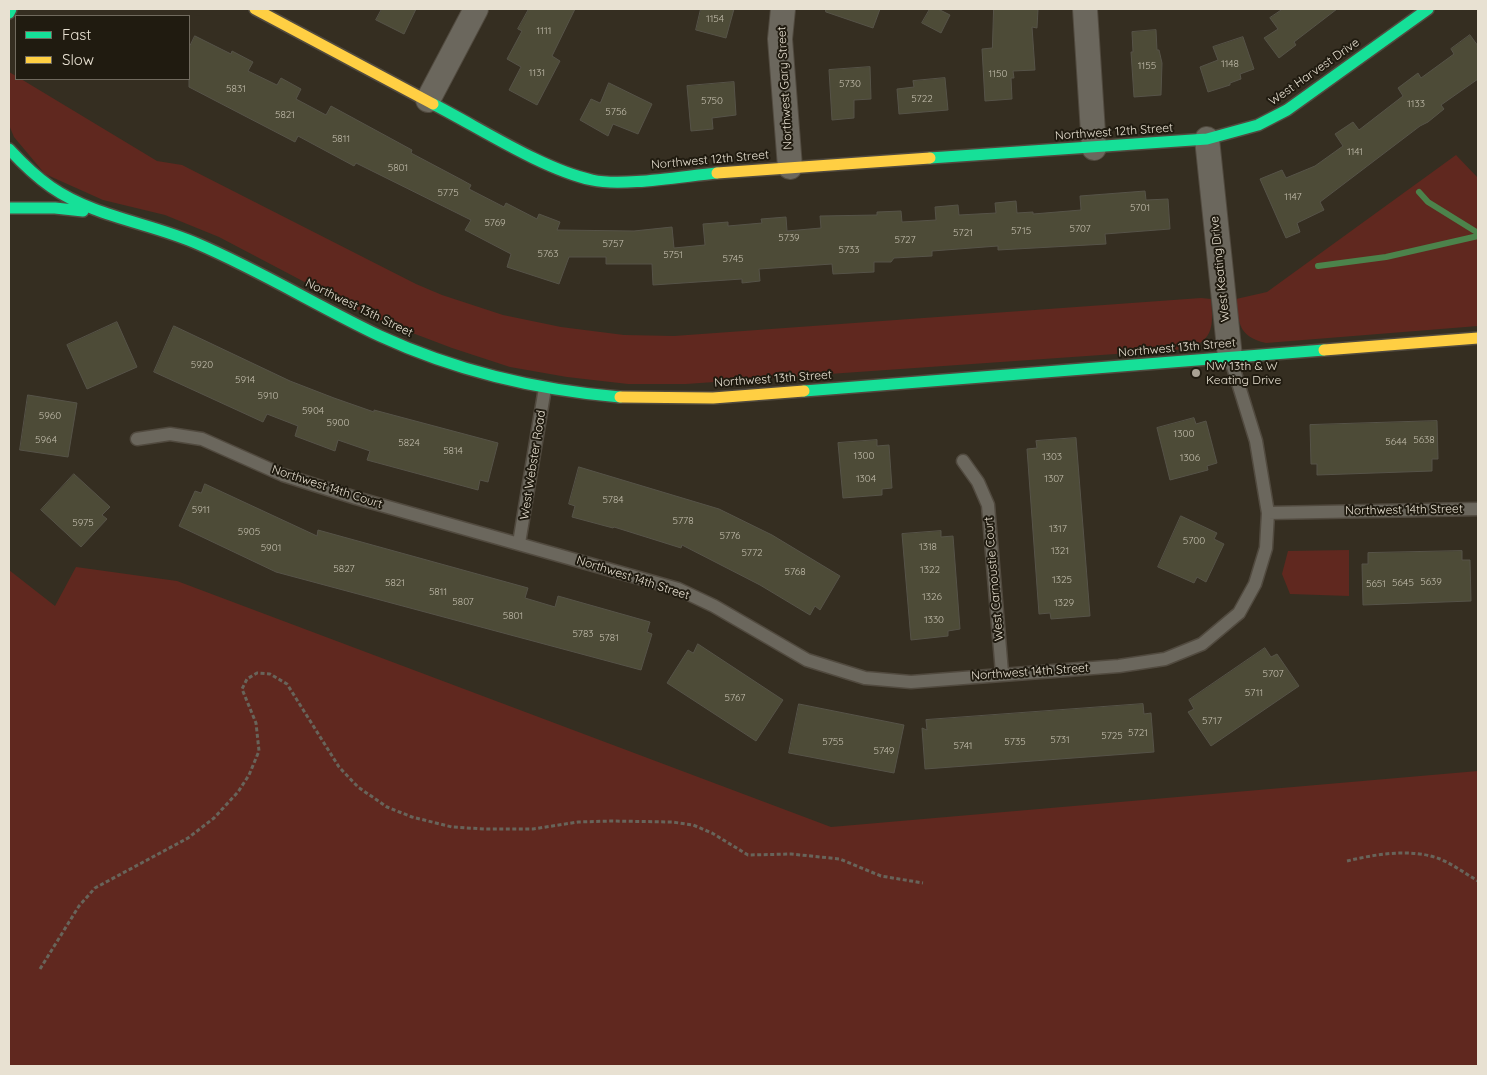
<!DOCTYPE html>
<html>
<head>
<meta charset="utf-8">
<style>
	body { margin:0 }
	#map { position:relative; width:1487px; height:1075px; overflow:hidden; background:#352e21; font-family:Quicksand,sans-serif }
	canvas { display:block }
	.frame { position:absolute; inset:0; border:10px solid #e8e1d2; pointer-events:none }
	.legend { position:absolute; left:15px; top:15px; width:175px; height:65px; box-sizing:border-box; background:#201b10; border:1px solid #706a5e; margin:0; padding:6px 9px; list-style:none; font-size:15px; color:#e8e1d2 }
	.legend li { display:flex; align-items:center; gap:10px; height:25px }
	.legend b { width:25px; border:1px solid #706a5e }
</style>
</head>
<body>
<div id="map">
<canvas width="1487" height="1075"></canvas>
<div class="frame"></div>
<ul class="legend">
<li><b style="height:6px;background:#16e098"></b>Fast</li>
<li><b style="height:6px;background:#ffcf43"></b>Slow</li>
</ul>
</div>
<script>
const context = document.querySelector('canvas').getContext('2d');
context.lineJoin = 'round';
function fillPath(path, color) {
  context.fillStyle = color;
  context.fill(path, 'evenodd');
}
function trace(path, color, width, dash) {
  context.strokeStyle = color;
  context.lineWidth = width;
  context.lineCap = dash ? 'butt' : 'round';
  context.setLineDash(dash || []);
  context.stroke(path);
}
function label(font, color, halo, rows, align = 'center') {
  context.font = font + ' Quicksand,sans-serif';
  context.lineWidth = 4;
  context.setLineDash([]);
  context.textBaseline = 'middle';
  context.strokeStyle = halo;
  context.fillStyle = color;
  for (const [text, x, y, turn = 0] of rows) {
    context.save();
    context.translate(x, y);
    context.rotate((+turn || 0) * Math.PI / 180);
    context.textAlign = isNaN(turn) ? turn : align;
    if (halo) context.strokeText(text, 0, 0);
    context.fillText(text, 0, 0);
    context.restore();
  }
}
const green = new Path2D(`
	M9 72 16 76V79H21L157 161 182 165 416 284 442 295 503 315 561 327 624 335 674 336 1201 298 1211 299C1213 324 1215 340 1187 349L686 384H628L567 377 510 367 452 348 373 318 219 237 165 215 103 200 45 174 14 137 9 125Z
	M1456 155 1478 178V326L1266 343C1238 336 1239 324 1236 299L1267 292Z
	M1349 550V596L1290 594 1282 574 1288 551Z
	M76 567 177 581 831 827 1478 771V1066H9V570L55 606Z`);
const stream = new Path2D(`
	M1419 192 1428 202 1478 233
	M1318 266 1386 257 1478 236`);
const building = new Path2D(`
	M382 9H416L404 34 376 20Z
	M529 9H575L552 56 560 61 537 105 509 90 521 67 507 59 522 31 518 29Z
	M701 9H734L726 38 696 30Z
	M826 9H880L873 28 826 12Z
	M930 9H938L950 15 941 33 922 23Z
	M994 9H1038L1037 28 1032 27 1035 70 1013 71 1014 78H1011L1012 99 985 101 982 49 992 48Z
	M1283 9H1337L1294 42 1296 45 1279 58 1264 38 1278 29 1270 18Z
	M1156 30 1157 50H1159L1162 63 1161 95 1134 97 1131 52H1133L1132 32Z
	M1470 35 1478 46V79L1441 105 1444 109 1428 122 1420 126 1320 202 1324 210 1297 223 1300 232 1286 238 1260 179 1282 170 1286 178 1315 166 1343 146 1335 134 1353 122 1359 130 1403 96 1398 88 1418 73 1421 78 1454 54 1451 49Z
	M195 36 231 54 232 51 253 62 248 71 277 85 281 78 301 89 296 99 326 115 331 106 412 150 411 153 462 180 471 185 469 189 504 207 506 203 537 219 539 214 560 222 557 230 634 231 672 227 674 248 705 245 703 224 728 222V226L762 223 761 219 786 217 787 231 821 228 820 216 877 215V212L901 211 902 222 936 220 935 207 958 205 959 215 996 213 995 203 1016 201 1017 213 1033 212V214L1081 210 1080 196 1145 191 1146 200 1168 199 1170 229 1105 234 1106 244 998 250V246L932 251V256L894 258 891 262H874V272L833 274 832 264 759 269 760 281 742 283V279L653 285 652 264H606V257H569L559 284 507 267 511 254 465 230 471 220 356 163 354 166 298 136 295 142 189 87V48Z
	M1243 37 1254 69 1240 74 1241 79 1230 83V85L1208 92 1200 67 1218 60 1213 47Z
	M870 67 871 99 854 100V118L832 120 829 70Z
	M945 78 948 110 899 114 897 89 914 87 913 81Z
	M734 82 736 115 712 118 713 129 691 131 687 86Z
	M609 83 652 104 638 134 613 124 608 136 580 120 591 99 600 103Z
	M117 322 137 367 87 389 67 345Z
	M174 326 290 381 334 398 374 412V410L498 443 488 482 480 480 478 490 367 460 370 451 338 440 335 451 295 436 298 426 267 414 263 422 154 372Z
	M28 395 77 403 68 457 20 450Z
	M1194 418 1196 424 1206 421 1217 463 1207 466 1208 470 1170 480 1157 428Z
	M1437 421 1438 459H1432V471L1317 475V464H1311L1310 425Z
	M1076 438 1090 616 1051 619 1050 613 1039 614 1027 449 1037 448 1036 441Z
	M877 440V446L889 445 892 488 882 489V495L843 498 838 443Z
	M579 467 719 509 772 535 840 576 820 610 815 606 810 615 760 585 682 545 681 548 614 527 613 528 572 517 575 506 569 504Z
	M74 474 110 507 102 515 107 519 81 547 41 510Z
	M205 484 317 536 318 530 528 588 525 598 555 607 558 596 650 622 647 632 652 634 641 670 276 572 179 526 195 491 201 493Z
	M1181 516 1217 533 1214 539 1224 544 1206 582 1197 577 1194 583 1158 567Z
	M941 531V537L953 536 960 629 948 631V636L911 640 902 534Z
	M1462 551V560H1470L1471 601 1363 605 1362 564H1368V553Z
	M698 644 783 700 756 741 667 683 688 650 693 653Z
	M1265 648 1271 657 1277 654 1299 686 1211 746 1188 712 1194 709 1189 700Z
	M799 704 904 725 894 773 789 753Z
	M1143 704 1144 714 1151 713 1154 752 925 769 922 728 927 730 926 720Z`);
const path = new Path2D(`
	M1347 861C1376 854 1412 848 1440 859 1454 865 1466 874 1478 881
	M40 969 79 906 95 888 188 838 214 818 238 792 249 775 259 751 256 723 242 689 247 679 257 673 270 674 287 684 339 767 358 787 387 807 412 817 452 827 484 829H533L578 822 611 821 672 822 693 825 712 833 748 855 791 854 840 859 881 876 923 883`);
const lane = new Path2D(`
	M1230 357 1256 441 1268 513
	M137 439 170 434 202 439 283 475 356 498 678 589 714 606 807 660 865 678 911 682 1119 666 1165 659 1202 644 1239 613 1255 584 1266 548 1268 513 1478 509
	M963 461 978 482 988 505 1002 673
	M519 543 545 388`);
const street = new Path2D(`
	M783 9 780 39 790 167
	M1085 9 1094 148
	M428 100 476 9
	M1207 139 1230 357`);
const fast = new Path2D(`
	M9 13 11 9
	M433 104C480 128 542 169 592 180 622 187 684 176 717 173
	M9 149C22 163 35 176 51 187 94 217 151 223 198 244 261 271 319 307 380 336 456 371 537 390 620 397
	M930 158 1207 139 1258 125 1287 110 1428 9
	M9 208H55L83 211
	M804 391 1324 350`);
const slow = new Path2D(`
	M255 9 433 104
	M717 173 930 158
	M1324 350 1478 338
	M620 397 713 398 804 391`);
const markers = [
	[1196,373,5,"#a9a294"]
];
const numberNames = [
	["1154",715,19],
	["1111",544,31],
	["1148",1230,64],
	["1155",1147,66],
	["1131",537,73],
	["1150",998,74],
	["5730",850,84],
	["5831",236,89],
	["5722",922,99],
	["5750",712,101],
	["1133",1416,104],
	["5756",616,112],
	["5821",285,115],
	["5811",341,139],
	["1141",1355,152],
	["5801",398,168],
	["5775",448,193],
	["1147",1293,197],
	["5701",1140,208],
	["5769",495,223],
	["5707",1080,229],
	["5715",1021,231],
	["5721",963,233],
	["5739",789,238],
	["5727",905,240],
	["5757",613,244],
	["5733",849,250],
	["5763",548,254],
	["5751",673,255],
	["5745",733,259],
	["5920",202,365],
	["5914",245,380],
	["5910",268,396],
	["5904",313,411],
	["5960",50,416],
	["5900",338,423],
	["1300",1184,434],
	["5964",46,440],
	["5638",1424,440],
	["5644",1396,442],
	["5824",409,443],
	["5814",453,451],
	["1300",864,456],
	["1303",1052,457],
	["1306",1190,458],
	["1304",866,479],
	["1307",1054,479],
	["5784",613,500],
	["5911",201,510],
	["5778",683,521],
	["5975",83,523],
	["1317",1058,529],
	["5905",249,532],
	["5776",730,536],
	["5700",1194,541],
	["1318",928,547],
	["5901",271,548],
	["1321",1060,551],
	["5772",752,553],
	["5827",344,569],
	["1322",930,570],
	["5768",795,572],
	["1325",1062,580],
	["5639",1431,582],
	["5821",395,583],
	["5645",1403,583],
	["5651",1376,584],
	["5811",438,592],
	["1326",932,597],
	["5807",463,602],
	["1329",1064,603],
	["5801",513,616],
	["1330",934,620],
	["5783",583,634],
	["5781",609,638],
	["5707",1273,674],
	["5711",1254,693],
	["5767",735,698],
	["5717",1212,721],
	["5721",1138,733],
	["5725",1112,736],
	["5731",1060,740],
	["5755",833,742],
	["5735",1015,742],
	["5741",963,746],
	["5749",884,751]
];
const streetNames = [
	["West Harvest Drive",1314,72,-35],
	["Northwest Gary Street",785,88,-93],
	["Northwest 12th Street",1114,132,-4],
	["Northwest 12th Street",710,160,-5],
	["West Keating Drive",1220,269,-96],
	["Northwest 13th Street",359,308,26],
	["Northwest 13th Street",1177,348,-5],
	["Northwest 13th Street",773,379,-4],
	["West Webster Road",533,465,-81],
	["Northwest 14th Court",327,487,18],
	["Northwest 14th Street",1404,510,-1],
	["Northwest 14th Street",633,578,18],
	["West Carnoustie Court",994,579,-95],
	["Northwest 14th Street",1030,672,-4]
];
const poiNames = [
	["NW 13th & W",1206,366],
	["Keating Drive",1206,380]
];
fillPath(green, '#60281f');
trace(stream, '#4c834b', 6);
fillPath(building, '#4d4b37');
trace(building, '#565348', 1);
trace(lane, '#514a3f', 15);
trace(street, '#514a3f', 26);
trace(fast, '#514a3f', 14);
trace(slow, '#514a3f', 14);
trace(path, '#68645a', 3, [4, 2.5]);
trace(lane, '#6b675d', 12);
trace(street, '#6b675d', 24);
trace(fast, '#16e098', 11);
trace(slow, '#ffcf43', 11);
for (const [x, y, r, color] of markers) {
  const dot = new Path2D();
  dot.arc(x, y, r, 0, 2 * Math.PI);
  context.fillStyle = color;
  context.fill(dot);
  trace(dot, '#201b10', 2);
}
label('10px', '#c1bcab', null, numberNames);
label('12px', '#e8e1d2', '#201b10', streetNames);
label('12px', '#e8e1d2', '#201b10', poiNames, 'left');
</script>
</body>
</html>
